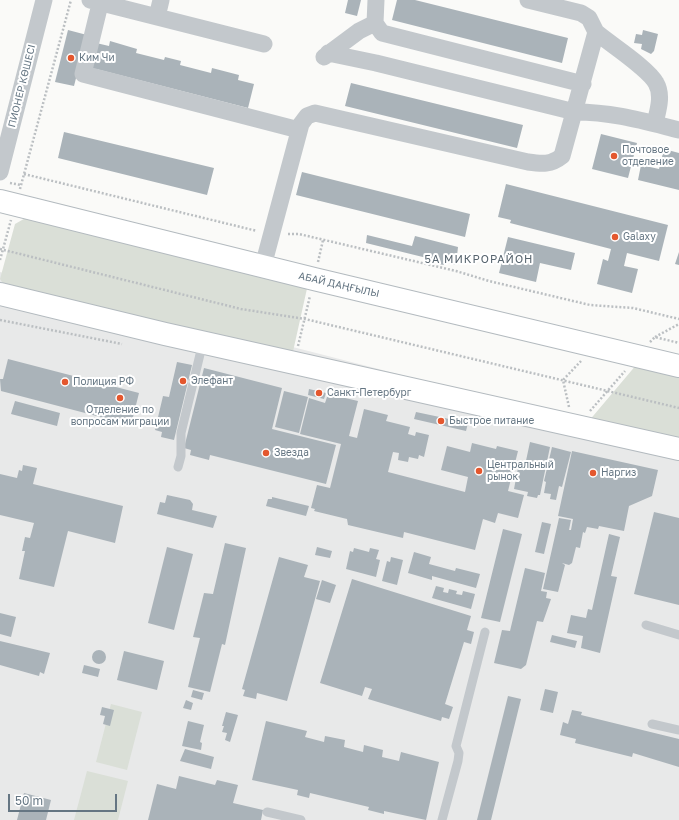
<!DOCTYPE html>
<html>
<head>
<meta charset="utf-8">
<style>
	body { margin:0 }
	#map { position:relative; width:679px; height:820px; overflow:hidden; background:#fafaf8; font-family:"Golos Text",sans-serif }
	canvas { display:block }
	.scale { position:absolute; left:8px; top:794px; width:109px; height:18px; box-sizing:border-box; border:2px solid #657683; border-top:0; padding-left:5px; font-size:12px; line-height:14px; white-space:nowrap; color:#657683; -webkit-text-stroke:3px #fff; paint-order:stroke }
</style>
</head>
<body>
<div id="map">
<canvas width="679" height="820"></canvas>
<div class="scale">50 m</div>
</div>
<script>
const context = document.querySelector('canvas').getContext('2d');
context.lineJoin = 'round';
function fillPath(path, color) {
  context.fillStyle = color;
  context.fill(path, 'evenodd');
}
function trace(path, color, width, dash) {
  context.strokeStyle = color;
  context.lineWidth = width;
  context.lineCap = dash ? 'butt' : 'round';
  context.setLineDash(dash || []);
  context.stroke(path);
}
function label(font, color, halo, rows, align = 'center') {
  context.font = font + ' "Golos Text",sans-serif';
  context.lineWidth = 4;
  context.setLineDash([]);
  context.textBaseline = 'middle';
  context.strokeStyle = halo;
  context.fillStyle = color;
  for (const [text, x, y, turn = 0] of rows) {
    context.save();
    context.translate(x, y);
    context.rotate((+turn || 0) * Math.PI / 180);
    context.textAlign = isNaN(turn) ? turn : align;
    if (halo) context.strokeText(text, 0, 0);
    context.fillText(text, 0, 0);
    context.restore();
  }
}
const built = new Path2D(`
	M0 272 679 446V820H0Z`);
const green = new Path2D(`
	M29 216 308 284 292 356 7 289 0 279 15 224Z
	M637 364 679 374V441L588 422Z
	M111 704 142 712 127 770 96 762Z
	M87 771 128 781 118 820H74Z`);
const building = new Path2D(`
	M348 0H361L357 16 345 13Z
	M397 0H415L568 38 562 63 392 20Z
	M68 30 87 35 74 86 55 82Z
	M643 30 658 34 654 51 651 54 641 49 642 44 634 43 636 34 642 35Z
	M110 41 137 49 136 53 164 60 165 57 181 61 180 65 211 73 212 68 239 75 238 80 254 84 248 108 96 69 86 68 92 42 109 46Z
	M351 83 523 125 517 148 345 106Z
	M64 132 214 168 207 195 58 158Z
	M601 134 637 143 628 178 592 169Z
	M664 149 679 153V190L638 180 641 165 659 169Z
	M302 172 470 214 465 237 296 195Z
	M506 184 668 225 659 261 627 253 624 266 638 269 632 293 597 284 603 259 608 261 611 249 510 223 511 220 498 217Z
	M367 235 412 246 415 236 458 247 456 265 445 262 444 265 438 264 439 261 366 243Z
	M508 237 575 253 571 270 540 263 536 282 499 273Z
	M679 252V265L675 264Z
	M8 359 139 393 131 425 1 391 0 379H3Z
	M177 362 192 365 174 440 161 437 162 432 155 430 163 396 169 397Z
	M204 368 282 388 272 429 336 445 326 484 210 455 209 460 190 455 191 450 184 448Z
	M309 389 326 393 324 399 308 395Z
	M284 391 308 397 299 433 275 427Z
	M328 394 358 401 349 436 357 438 364 409 388 415 386 421 410 427 408 434 415 436 416 432 429 435 424 457 419 455 418 459 409 457 408 462 398 460 399 453 393 452 388 472 465 492 468 477 441 470 447 446 470 452 472 443 496 449 497 446 518 451 508 491 524 495 518 518 498 513 495 523 483 519 475 550 404 532 403 538 348 525 347 519 314 511 315 509 311 508 317 485 330 488 341 444 300 434 309 398 325 403Z
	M15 401 60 413 57 426 11 414Z
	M416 412 468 423 466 431 414 419Z
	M530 442 550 447 540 495H538L537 498 527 496 528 492 514 489 518 468 524 470Z
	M552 447 571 452 562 487 559 486 556 500 550 499 551 494 544 493 546 482 544 481Z
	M572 451 658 470 652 496 629 506 624 531 599 526 598 529 587 527 585 533 583 532 580 548 576 547 572 563 569 565 562 563 565 565 558 592 543 589 559 518 571 520 569 530H571L573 519 558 516Z
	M23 465 37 468 33 484 123 506 115 543 68 531 54 587 19 579 25 551H22L25 537 30 538 34 523 0 515V474L17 478 19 470 22 471Z
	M167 495 190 500 193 504 192 510 217 516 213 528 157 514 160 502 165 503Z
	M272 497 309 506 306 516 266 506 268 499H272Z
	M654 512 679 518V605L634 594Z
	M542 522 551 524 544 554 535 552Z
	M503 529 522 534 500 622 481 618Z
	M609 534 620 537 611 576 617 577 600 653 581 648 583 636 567 633 571 615 586 618 588 609 592 610Z
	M225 543 246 548 225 645 222 644 210 692 188 687 200 638 193 637 204 593 213 594Z
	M167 547 193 554 174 630 148 623Z
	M317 547 332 551 330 558 315 555Z
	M354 548 369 552 370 548 379 550 376 559 380 560 376 577 346 569 350 551 353 552Z
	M414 552 431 557 429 564 455 571 456 568 480 574 476 588 432 576V580L408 573Z
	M279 557 308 565 304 577 320 581 287 701 257 693 256 699 243 696 245 690 242 689Z
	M391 557 403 560 397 585 382 581 387 561 390 562Z
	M525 568 545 573 541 591 547 592 546 598 551 599 543 622 537 621 526 665 521 669 494 663 502 630 510 631Z
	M352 579 471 616 467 630 474 632 471 644 464 642 445 704 453 707 449 719 442 717 441 721 368 699 372 689 365 687 362 696 320 683Z
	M322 580 336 585 330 603 316 599Z
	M436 586 444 588 443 592 448 593 449 589 457 591 456 594 462 595 463 591 475 594 471 609 432 598Z
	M0 613 16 617 11 637 0 634Z
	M552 635 577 641 575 648 550 642Z
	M0 641 50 653 44 674 40 672 39 676 0 665Z
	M92 657a7 7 0 1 1 14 0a7 7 0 1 1-14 0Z
	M124 651 164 661 157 690 117 680Z
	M84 665 100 669 98 677 82 673Z
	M545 689 558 692 553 713 540 710Z
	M193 690 204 693 202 700 191 697Z
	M508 696 521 699 491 820H477Z
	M186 700 193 703 191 710 183 708Z
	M102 707 114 710 110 726 103 724 105 716 100 715Z
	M572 710 582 712 581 715 679 739V767L633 753 632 757 575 743 576 739 560 735 563 722 568 724Z
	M226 712 238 715 230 742 225 740 227 733 222 732 224 726H222Z
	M188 721 204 725 200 742 202 743 201 750 182 746Z
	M266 721 307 731 305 737 324 742 325 736 345 740 344 747 363 752 364 745 383 750 382 757 399 761 401 752 439 762 426 820 384 811V814L368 810 369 807 310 793 309 798 297 795 298 790 252 780Z
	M185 749 214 757 211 769 180 761Z
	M179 776 215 785 217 780 238 785 233 803 263 810 261 820H148L157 784 176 789Z
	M24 793 51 800 46 820H17Z`);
const path = new Path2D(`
	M24 174 257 231
	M10 183 21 185
	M20 189 71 0
	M288 234H299L456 271 489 281 590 305 633 308 679 319
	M0 249 241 309 305 319 679 408
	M0 260 11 220
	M318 262 323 240
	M0 320 122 344
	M655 337 679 324
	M650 342 655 337 679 343
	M298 346 310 296
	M569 407 563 380 581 361
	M590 411 625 371`);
const lane = new Path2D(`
	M178 467 181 456V433L203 342
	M646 625 679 635
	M652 724 679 730
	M267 812 301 820
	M442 820 458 761 459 753 456 746 485 632`);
const street = new Path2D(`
	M90 0 264 44
	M101 0 83 74 299 130
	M376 0 375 23 382 33 583 84
	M157 17 161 0
	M596 32C610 44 648 68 656 83 663 95 658 110 655 123
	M328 53 376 63 575 112C613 112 643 121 679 130
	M324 57 359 31 375 23
	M0 172 44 0
	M263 266 301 124 307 116 315 113 528 162C542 164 551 165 562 156L596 32 589 18 581 13 528 0`);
const secondary = new Path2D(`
	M0 201 314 279 679 366
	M0 294 165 334 679 449`);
const markers = [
	[71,58,4,"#e4572e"],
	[614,156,4,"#e4572e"],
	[615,237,4,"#e4572e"],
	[183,381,4,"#e4572e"],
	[65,382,4,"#e4572e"],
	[319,393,4,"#e4572e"],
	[120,398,4,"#e4572e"],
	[441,421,4,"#e4572e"],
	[266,453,4,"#e4572e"],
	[479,471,4,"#e4572e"],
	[593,473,4,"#e4572e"]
];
const poiNames = [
	["Ким Чи",79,58],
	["Почтовое",622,150],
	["отделение",622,162],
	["Galaxy",623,237],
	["Элефант",191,381],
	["Полиция РФ",73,382],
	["Санкт-Петербург",327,393],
	["Отделение по",120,410,"center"],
	["вопросам миграции",120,422,"center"],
	["Быстрое питание",449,421],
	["Звезда",274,453],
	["Центральный",487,465],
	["рынок",487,477],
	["Наргиз",601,473]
];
const streetNames = [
	["ПИОНЕР КӨШЕСІ",22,86,-76],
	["АБАЙ ДАҢҒЫЛЫ",339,285,13]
];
const neighbourhoodNames = [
	["5А МИКРОРАЙОН",479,260]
];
fillPath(built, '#e8e9e9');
fillPath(green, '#dadfd7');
fillPath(building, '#aab3b9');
trace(secondary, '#b3babf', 24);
trace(path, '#bbbfc2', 2.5, [2, 2]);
trace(lane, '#c3c8cc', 9);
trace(street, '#c3c8cc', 17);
trace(secondary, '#fff', 22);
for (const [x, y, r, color] of markers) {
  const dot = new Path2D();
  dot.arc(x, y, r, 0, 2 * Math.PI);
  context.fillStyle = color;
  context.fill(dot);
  trace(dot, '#fff', 1.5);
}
label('10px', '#657683', '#fff', poiNames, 'left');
label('10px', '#657683', '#fff', streetNames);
context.letterSpacing = '1px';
label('11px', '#57646e', '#fff', neighbourhoodNames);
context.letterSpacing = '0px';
</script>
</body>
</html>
